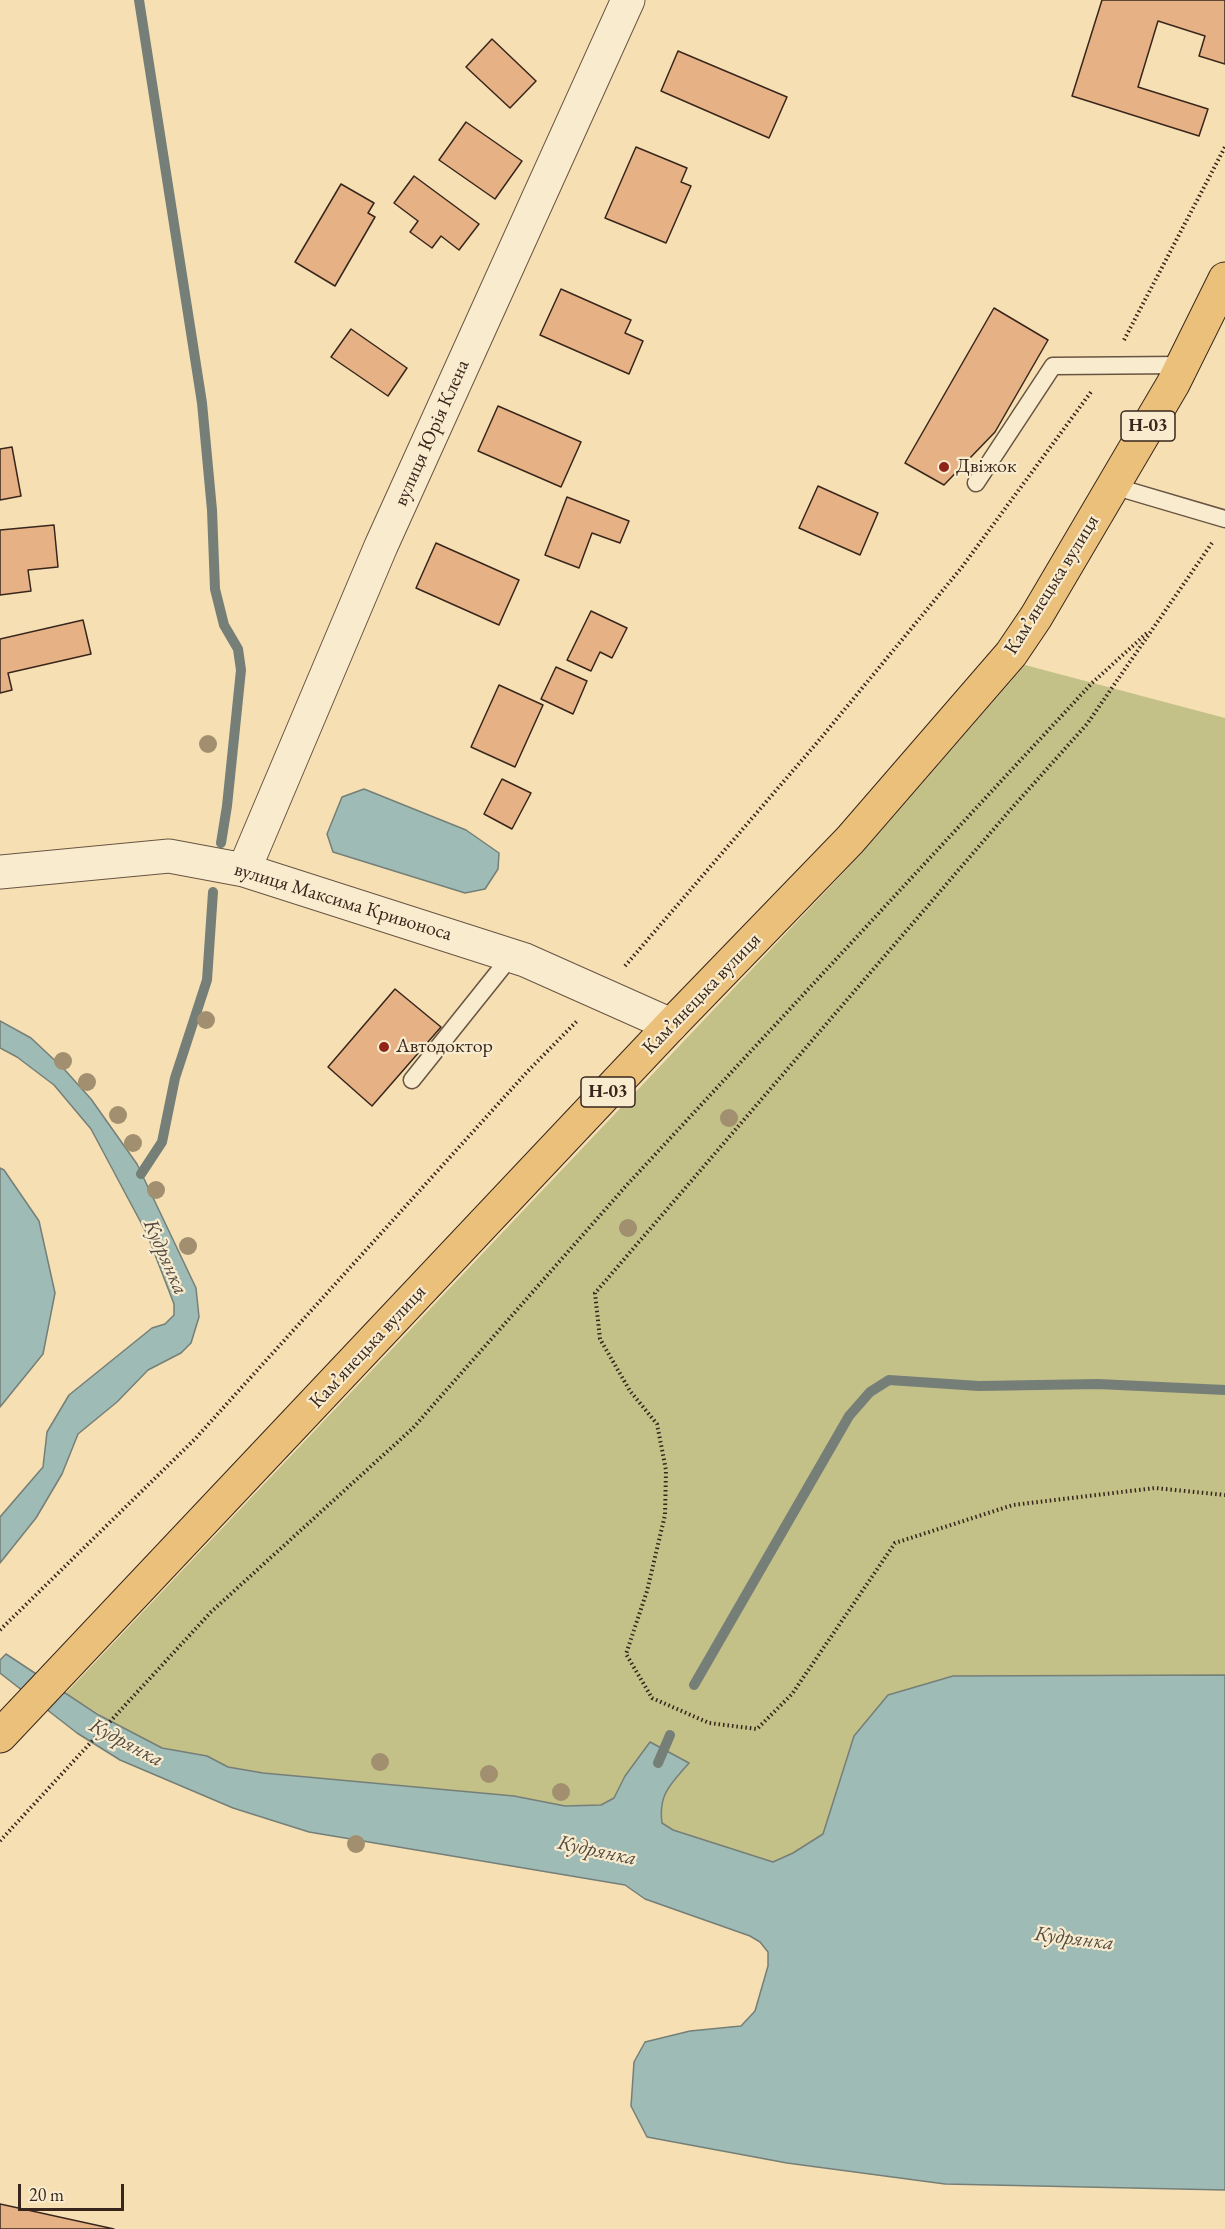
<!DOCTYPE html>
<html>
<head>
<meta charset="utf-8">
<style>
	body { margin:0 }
	#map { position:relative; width:1225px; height:2229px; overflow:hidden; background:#f6e0b3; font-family:"EB Garamond",serif }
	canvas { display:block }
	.scale { position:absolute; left:18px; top:2184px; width:106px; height:27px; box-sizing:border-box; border:3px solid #38261c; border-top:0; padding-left:8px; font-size:18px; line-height:21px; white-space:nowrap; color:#38261c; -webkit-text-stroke:4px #f9ebce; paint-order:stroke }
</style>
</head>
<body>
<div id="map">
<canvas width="1225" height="2229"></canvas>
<div class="scale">20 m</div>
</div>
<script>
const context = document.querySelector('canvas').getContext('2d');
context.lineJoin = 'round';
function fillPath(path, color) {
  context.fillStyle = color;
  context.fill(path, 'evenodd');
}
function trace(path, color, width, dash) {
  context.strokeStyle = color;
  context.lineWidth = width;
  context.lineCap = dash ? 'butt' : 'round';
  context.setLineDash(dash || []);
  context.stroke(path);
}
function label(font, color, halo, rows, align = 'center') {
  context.font = font + ' "EB Garamond",serif';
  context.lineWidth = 4.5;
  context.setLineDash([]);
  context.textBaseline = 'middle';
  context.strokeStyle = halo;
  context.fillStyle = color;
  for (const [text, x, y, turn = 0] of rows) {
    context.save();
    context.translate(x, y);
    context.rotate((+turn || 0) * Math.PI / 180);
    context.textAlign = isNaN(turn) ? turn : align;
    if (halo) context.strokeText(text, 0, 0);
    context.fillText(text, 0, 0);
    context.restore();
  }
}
const green = new Path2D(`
	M1025 665 1225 718V1675L953 1676 854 1736 823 1834 793 1853 773 1862 673 1830 662 1823 660 1809 663 1794 625 1776 614 1798 601 1805 565 1806 514 1796 263 1773 228 1767 207 1756 162 1749 126 1731 66 1693 863 852Z`);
const water = new Path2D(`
	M364 789 466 830 499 853 498 869 485 889 465 893 333 852 327 834 342 797Z
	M0 1021 31 1038 64 1069 91 1099 137 1164 196 1288 199 1317 191 1343 181 1353 148 1370 117 1402 78 1434 62 1474 36 1518 0 1563V1517L43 1467 47 1432 69 1395 152 1328 165 1324 174 1315V1304L147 1234 91 1129 54 1085 17 1057 0 1048Z
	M0 1168 4 1170 39 1221 55 1293 43 1354 0 1407Z
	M6 1654 97 1714 162 1748 207 1756 228 1767 263 1773 514 1796 565 1806 601 1805 614 1798 625 1776 650 1742 689 1763C671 1784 658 1794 662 1823L673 1830 773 1862 793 1853 823 1834 854 1736 888 1695 953 1676 1225 1675V2190L945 2184 787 2163 647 2137 631 2106 634 2062 645 2042 690 2031 741 2026 755 2011 768 1966V1952L760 1942 750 1936 645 1899 625 1885 309 1832 233 1808 120 1760 77 1733 0 1673V1660Z`);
const stream = new Path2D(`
	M139 0 202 403 212 510 215 589 224 625 238 649 241 670 227 806 221 843
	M141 1174 162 1142 175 1078 207 980 213 892
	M694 1685 849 1416 870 1392 889 1380 979 1386 1098 1384 1225 1390
	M658 1763 670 1735`);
const building = new Path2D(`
	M1102 0H1225V64L1199 56 1205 36 1158 21 1138 87 1208 109 1199 136 1072 96Z
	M492 39 536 81 510 108 466 67Z
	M678 51 787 97 769 138 661 91Z
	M466 122 522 161 495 199 439 160Z
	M636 147 687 168 681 182 691 186 666 243 605 218Z
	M414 176 479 224 459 250 441 236 432 248 410 232 418 221 394 203Z
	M341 184 374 203 368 213 375 217 335 286 295 262Z
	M561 289 631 320 625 333 643 341 629 374 540 335Z
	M994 308 1048 340 995 432 944 485 905 463Z
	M351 329 407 368 388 396 331 357Z
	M498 406 581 442 561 487 478 451Z
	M12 447 21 496 0 500V449Z
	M818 486 878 513 860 555 799 528Z
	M567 497 629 521 620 543 592 533 579 568 545 555Z
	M54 525 58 567 28 570 31 591 0 595V530Z
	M436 543 519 580 499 625 416 588Z
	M591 611 627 628 612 658 600 652 591 671 567 660Z
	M83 620 91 654 8 673 12 690 0 693V639Z
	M556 667 587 681 573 714 541 699Z
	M499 685 543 705 515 767 471 747Z
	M502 779 531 793 512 829 484 814Z
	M395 989 441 1027 372 1106 328 1067Z
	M0 2204 114 2229H0Z`);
const path = new Path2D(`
	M1124 340 1225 147
	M1212 543 1087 724 1011 809 595 1293 600 1339 630 1391 657 1424 666 1470 665 1515 647 1591 626 1654 652 1698 709 1723 757 1729 792 1694 895 1543 1013 1505 1155 1488 1225 1495
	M625 966 821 738 962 567 1091 392
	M0 1630 195 1439 527 1072 577 1021
	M0 1841 211 1612 413 1428 625 1187 1092 683 1148 632`);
const service = new Path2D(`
	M976 483 1053 366 1183 365
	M1113 486 1225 519
	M412 1080 512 955`);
const minor = new Path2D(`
	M244 870 381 546 628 0
	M0 872 169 856 244 870 525 960 671 1025`);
const primary = new Path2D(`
	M0 1736 671 1025 850 840 1011 654 1036 617 1173 384 1225 279`);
const trees = [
	[208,744],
	[206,1020],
	[63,1061],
	[87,1082],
	[118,1115],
	[729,1118],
	[133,1143],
	[156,1190],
	[628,1228],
	[188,1246],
	[380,1762],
	[489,1774],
	[561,1792],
	[356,1844]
];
const markers = [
	[944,467,6,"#8f2418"],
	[384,1047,6,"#8f2418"]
];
const shields = [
	[1148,426,54],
	[608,1092,54]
];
const shieldNames = [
	["Н-03",1148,426],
	["Н-03",608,1092]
];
const streetNames = [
	["вулиця Юрія Клена",432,433,-66],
	["Камʼянецька вулиця",1052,585,-58],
	["вулиця Максима Кривоноса",343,902,17],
	["Камʼянецька вулиця",702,994,-46],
	["Камʼянецька вулиця",368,1347,-47]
];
const poiNames = [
	["Двіжок",956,467],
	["Автодоктор",396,1047]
];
const waterNames = [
	["Кудрянка",165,1257,66],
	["Кудрянка",126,1743,28],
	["Кудрянка",597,1851,12],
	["Кудрянка",1074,1939,7]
];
fillPath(green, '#c3c088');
fillPath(water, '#9ebbb5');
trace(water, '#757f78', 1.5);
trace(stream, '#757f78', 10);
fillPath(building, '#e6b285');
trace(building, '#38261c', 1.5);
trace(service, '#685442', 19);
trace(minor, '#685442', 35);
trace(primary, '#38261c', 35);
trace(path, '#38261c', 4, [1.5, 3]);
trace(service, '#f9ebce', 16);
trace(minor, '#f9ebce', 33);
trace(primary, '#ebc07a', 33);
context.fillStyle = '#a18f6f';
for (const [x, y] of trees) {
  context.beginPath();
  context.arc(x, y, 9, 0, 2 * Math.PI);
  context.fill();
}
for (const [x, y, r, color] of markers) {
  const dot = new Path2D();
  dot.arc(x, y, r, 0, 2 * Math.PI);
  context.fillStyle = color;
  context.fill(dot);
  trace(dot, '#f9ebce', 2);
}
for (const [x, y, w] of shields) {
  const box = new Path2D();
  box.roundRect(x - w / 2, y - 15, w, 30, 4.5);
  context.fillStyle = '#f9ebce';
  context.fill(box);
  trace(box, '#38261c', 1.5);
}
label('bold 18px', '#38261c', null, shieldNames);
label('20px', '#38261c', '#f9ebce', streetNames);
label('20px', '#38261c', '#f9ebce', poiNames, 'left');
label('italic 21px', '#524b42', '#f9ebce', waterNames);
</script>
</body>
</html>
